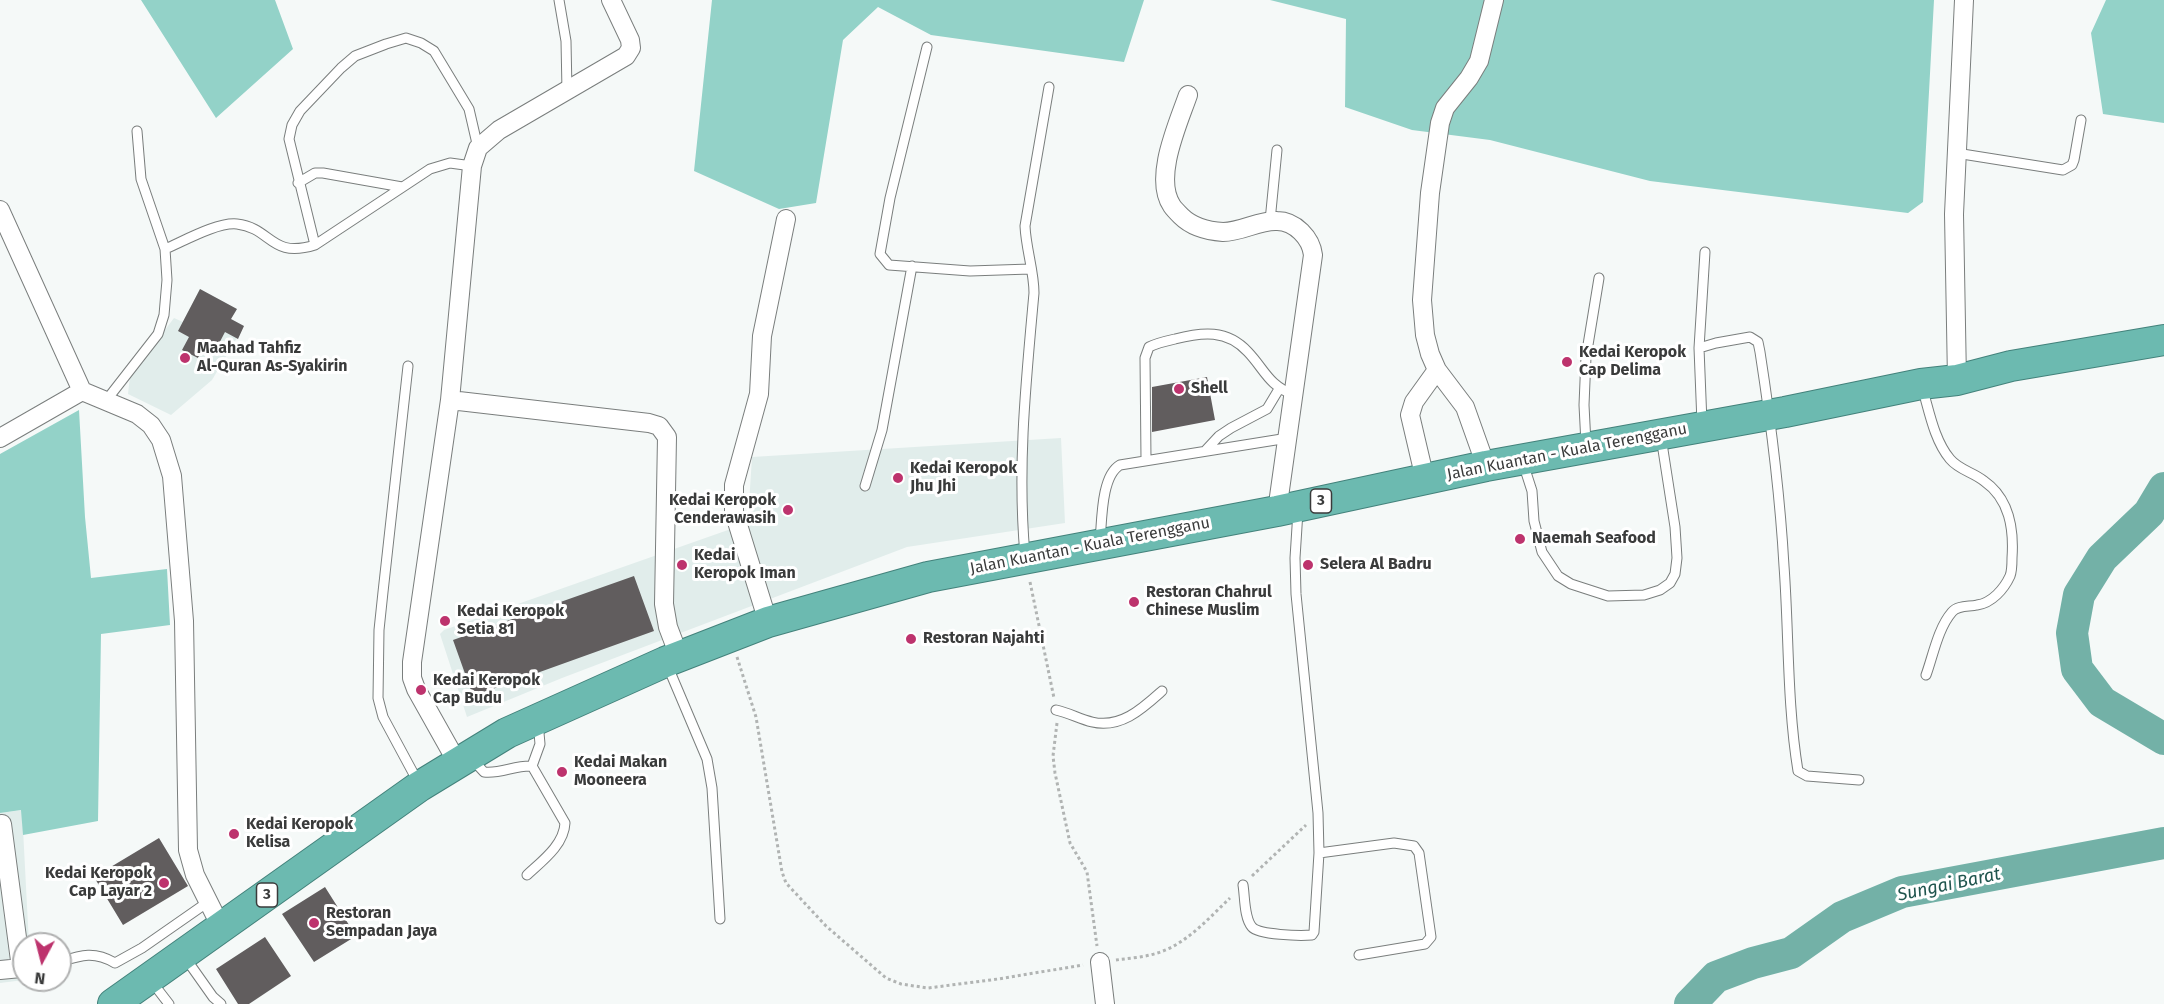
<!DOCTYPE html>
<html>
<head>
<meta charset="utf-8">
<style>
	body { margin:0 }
	#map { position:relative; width:2164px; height:1004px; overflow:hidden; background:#f5f9f8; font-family:"Fira Sans",sans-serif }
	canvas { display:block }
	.north { position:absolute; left:12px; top:932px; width:60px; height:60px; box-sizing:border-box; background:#fff; border:2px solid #b0b1b1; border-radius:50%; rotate:187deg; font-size:16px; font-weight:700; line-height:24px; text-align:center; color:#3a3b3b }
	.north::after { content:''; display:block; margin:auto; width:21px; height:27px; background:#bd336d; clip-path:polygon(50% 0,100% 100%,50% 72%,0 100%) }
</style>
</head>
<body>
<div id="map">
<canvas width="2164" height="1004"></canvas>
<div class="north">N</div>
</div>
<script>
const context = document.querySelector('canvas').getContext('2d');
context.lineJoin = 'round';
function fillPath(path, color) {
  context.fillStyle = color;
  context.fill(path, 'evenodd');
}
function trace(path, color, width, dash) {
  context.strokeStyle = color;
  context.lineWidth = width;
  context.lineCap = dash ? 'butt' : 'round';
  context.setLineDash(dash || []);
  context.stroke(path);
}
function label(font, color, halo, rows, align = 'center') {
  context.font = font + ' "Fira Sans",sans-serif';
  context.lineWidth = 6;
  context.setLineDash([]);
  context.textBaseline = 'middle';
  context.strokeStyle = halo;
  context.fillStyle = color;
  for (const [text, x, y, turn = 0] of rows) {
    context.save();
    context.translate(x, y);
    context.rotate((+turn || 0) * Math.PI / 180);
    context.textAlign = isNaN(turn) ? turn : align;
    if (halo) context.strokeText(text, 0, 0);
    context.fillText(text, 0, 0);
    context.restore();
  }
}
const built = new Path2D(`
	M200 289 237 309 231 319 244 326 212 380 171 415 128 394 130 376 174 318 183 322Z
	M1061 438 1065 523 907 547 562 678 467 717 440 634 444 630 728 530 748 520 752 457Z
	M22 810 29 944H24V980L0 983V813Z`);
const forest = new Path2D(`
	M141 0H275L293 49 216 118Z
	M712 0H1144L1124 62 931 35 878 7 843 40 816 203 779 209 694 171Z
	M1270 0H1934L1923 202 1908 213 1650 181 1490 140 1412 130 1345 107 1346 19Z
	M2106 0H2164V123L2103 114 2091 33Z
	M79 410 85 517 91 578 167 569 170 625 101 634 98 821 23 835 21 810 0 813V454Z`);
const river = new Path2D(`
	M2164 488 2149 513 2102 558 2079 595 2072 633 2077 669 2102 702 2164 739
	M1690 1004 1716 977 1753 963 1791 953 1842 917 1902 892 2164 843`);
const building = new Path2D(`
	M200 289 237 309 231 319 244 326 238 339 225 332 213 355 202 349 198 358 182 350 189 337 178 331Z
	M1207 377 1215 420 1152 432V387Z
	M634 576 654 631 473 696 453 640Z
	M159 838 188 886 123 925 94 877Z
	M325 887 356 936 314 962 282 914Z
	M265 937 291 976 249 1004H238L216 969Z`);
const path = new Path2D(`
	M1030 582 1054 698
	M737 657 756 717 782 872 786 883 826 926 886 978 901 984 928 988 998 979 1083 965
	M1057 723 1053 756 1055 773 1070 843 1087 872 1097 946
	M1252 876 1306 825
	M1116 960C1131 958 1148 957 1163 951 1189 941 1210 917 1230 898`);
const service = new Path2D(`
	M559 0 566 41 567 91
	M927 47 890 198 880 254 889 265 970 271 1030 269
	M1956 153 2063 170 2072 165 2074 160 2081 120
	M298 183 315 173H323L402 187
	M1270 221 1277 150
	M315 245 289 139 292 125 300 111 341 68 355 56 386 44 406 38 421 43 434 51 469 109 478 148
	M165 249C184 241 217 222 237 224 272 228 270 259 315 245L430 169 450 163 472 166
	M1699 348 1705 252
	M408 366 383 592 379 630 378 698 383 717 418 782
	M1922 387C1929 410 1934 440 1950 459 1959 470 1973 472 1984 481 2010 499 2014 529 2012 558 2012 564 2012 571 2010 576 2004 589 1992 603 1977 605 1969 607 1958 605 1952 612 1938 628 1933 656 1926 675
	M105 402 158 334 164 315 167 280 165 249 141 179 137 131
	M1702 423 1699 348 1716 343 1750 337 1758 342 1760 352C1771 423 1780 494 1784 566 1789 634 1787 704 1798 771L1807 776 1859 780
	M1586 444 1584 405 1586 357 1599 278
	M1205 451 1219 436 1231 428 1267 409 1279 389
	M1146 459 1145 358 1149 347C1157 343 1166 341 1175 339 1202 332 1227 329 1248 352 1265 370 1268 385 1294 395
	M1523 463 1532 491 1534 521 1542 552 1558 576 1571 584 1608 596 1644 595 1660 590 1670 583 1675 574 1677 558 1675 527 1661 437
	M865 486 882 430 912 266
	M1100 541C1102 521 1101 476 1120 465L1288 438
	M1025 555C1017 467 1026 381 1034 293 1034 271 1026 249 1025 226L1049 87
	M668 667 707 759 712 788 720 919
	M1056 710C1069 713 1080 719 1092 722 1121 729 1143 708 1162 691
	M471 758 484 772C501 774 515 765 532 766L565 823C564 845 542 861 527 875
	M532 766 540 744 538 722
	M1319 853 1394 843 1414 846 1419 853 1431 937 1425 944 1359 955
	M1243 885C1245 897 1244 918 1252 927 1259 935 1300 936 1312 935L1314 932 1319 853 1318 813 1296 594 1295 558 1298 511
	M184 956 213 997 221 1004
	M60 962C82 955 94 951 115 963L142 948 208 902
	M152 982 169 1004`);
const minor = new Path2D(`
	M1188 95C1178 124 1153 178 1172 206 1174 209 1178 213 1181 216 1192 227 1208 231 1223 232 1242 232 1259 220 1277 221 1295 221 1311 238 1313 255L1277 511
	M0 210 82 391 137 414 151 425 161 440 172 476 184 621 188 850 195 875 221 927
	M1957 380 1954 214 1964 0
	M450 400 649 423 659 426 667 437 664 604 668 627 679 656
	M0 438 82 391
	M1486 466 1465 407 1437 370 1430 354 1425 335 1422 300 1430 193 1440 123 1445 108 1469 78 1479 61 1494 0
	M1425 479 1410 415 1414 402 1437 370
	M768 622 734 512V485L759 394 762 336 786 219
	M457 762 416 689 412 678V662L450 400 472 166 478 148 499 130 626 56 631 48 630 40 611 0
	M1100 962 1105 1004
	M0 970 21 968 2 824`);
const trunk = new Path2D(`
	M113 1004 420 786 507 733 665 662 768 622 928 577 1277 511 1486 466 1785 412 1921 384 1957 380 2011 366 2164 340`);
const markers = [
	[185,358,6,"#bd336d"],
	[1567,362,6,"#bd336d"],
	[1179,389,6,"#bd336d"],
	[898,478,6,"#bd336d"],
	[788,510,6,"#bd336d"],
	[1520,539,6,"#bd336d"],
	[682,565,6,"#bd336d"],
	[1308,565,6,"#bd336d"],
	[1134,602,6,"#bd336d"],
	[445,621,6,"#bd336d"],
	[911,639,6,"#bd336d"],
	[421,690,6,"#bd336d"],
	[562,772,6,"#bd336d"],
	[234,834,6,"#bd336d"],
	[164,883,6,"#bd336d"],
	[314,923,6,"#bd336d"]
];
const shields = [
	[1321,501,21],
	[267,895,21]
];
const shieldNames = [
	["3",1321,501],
	["3",267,895]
];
const poiNames = [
	["Maahad Tahfiz",197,349],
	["Al-Quran As-Syakirin",197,367],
	["Kedai Keropok",1579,353],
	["Cap Delima",1579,371],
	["Shell",1191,389],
	["Kedai Keropok",910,469],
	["Jhu Jhi",910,487],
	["Kedai Keropok",776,501,"right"],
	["Cenderawasih",776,519,"right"],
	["Naemah Seafood",1532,539],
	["Kedai",694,556],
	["Keropok Iman",694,574],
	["Selera Al Badru",1320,565],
	["Restoran Chahrul",1146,593],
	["Chinese Muslim",1146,611],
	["Kedai Keropok",457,612],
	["Setia 81",457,630],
	["Restoran Najahti",923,639],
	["Kedai Keropok",433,681],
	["Cap Budu",433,699],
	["Kedai Makan",574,763],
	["Mooneera",574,781],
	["Kedai Keropok",246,825],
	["Kelisa",246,843],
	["Kedai Keropok",152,874,"right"],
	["Cap Layar 2",152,892,"right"],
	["Restoran",326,914],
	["Sempadan Jaya",326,932]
];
const streetNames = [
	["Jalan Kuantan - Kuala Terengganu",1567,452,-11],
	["Jalan Kuantan - Kuala Terengganu",1090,546,-11]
];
const waterNames = [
	["Sungai Barat",1949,885,-12]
];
fillPath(built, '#e1edeb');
fillPath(forest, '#93d2c8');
trace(river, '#73b1a7', 32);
fillPath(building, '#615d5e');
trace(service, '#7a7e7d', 11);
trace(minor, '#7a7e7d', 20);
trace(trunk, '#43827b', 32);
trace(path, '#b1b4b3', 3, [3, 3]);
trace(service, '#fff', 9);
trace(minor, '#fff', 18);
trace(trunk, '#6cbab0', 30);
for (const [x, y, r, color] of markers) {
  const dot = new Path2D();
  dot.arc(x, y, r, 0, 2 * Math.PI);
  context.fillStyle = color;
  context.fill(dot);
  trace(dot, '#fff', 2);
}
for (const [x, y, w] of shields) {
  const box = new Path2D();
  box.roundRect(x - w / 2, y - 12, w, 24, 4.5);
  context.fillStyle = '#fff';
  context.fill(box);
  trace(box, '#3a3b3b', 1.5);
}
label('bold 15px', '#3a3b3b', null, shieldNames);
label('bold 16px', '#3a3b3b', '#fff', poiNames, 'left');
label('16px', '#3a3b3b', '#fff', streetNames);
label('italic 18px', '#20554e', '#fff', waterNames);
</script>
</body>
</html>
